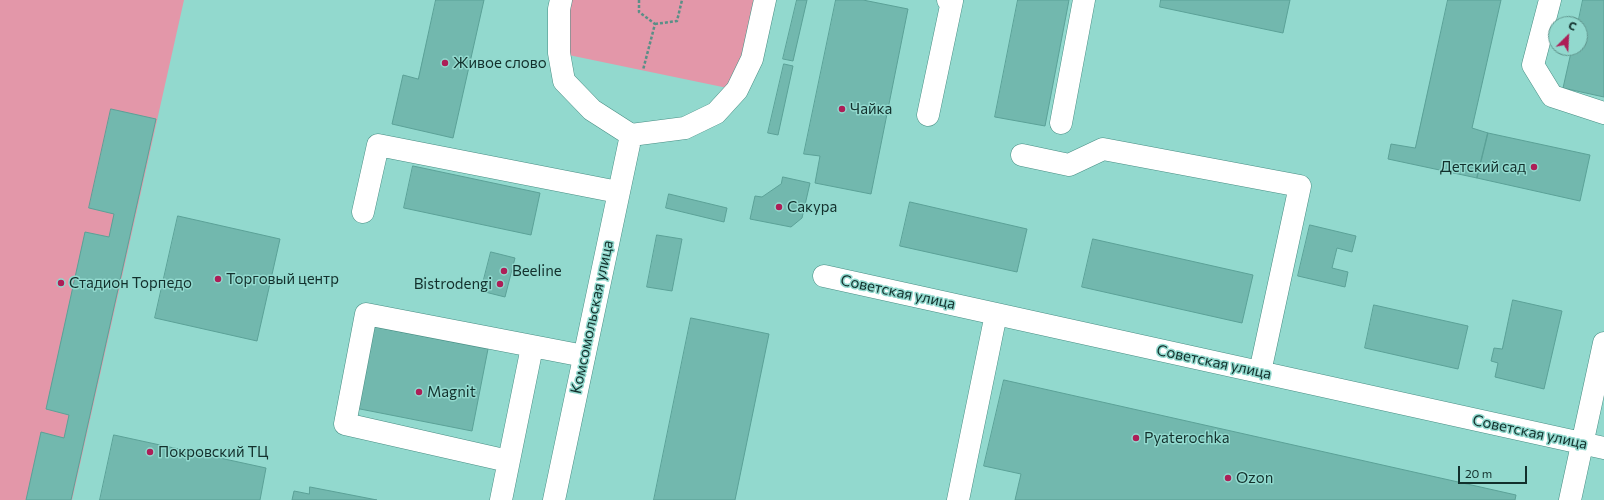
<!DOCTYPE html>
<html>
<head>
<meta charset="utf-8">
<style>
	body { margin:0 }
	#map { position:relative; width:1604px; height:500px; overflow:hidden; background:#92d9ce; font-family:Commissioner,sans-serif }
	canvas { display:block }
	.north { position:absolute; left:1548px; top:16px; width:40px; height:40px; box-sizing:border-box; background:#92d9ce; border:1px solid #5f958d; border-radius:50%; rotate:24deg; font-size:11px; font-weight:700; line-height:16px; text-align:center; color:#12302c }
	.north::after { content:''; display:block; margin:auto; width:14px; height:18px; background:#ad1e57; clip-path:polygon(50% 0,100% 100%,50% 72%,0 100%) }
	.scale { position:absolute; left:1458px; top:466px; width:69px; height:18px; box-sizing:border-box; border:2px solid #12302c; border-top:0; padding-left:5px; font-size:12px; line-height:14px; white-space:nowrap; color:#12302c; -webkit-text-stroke:3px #92d9ce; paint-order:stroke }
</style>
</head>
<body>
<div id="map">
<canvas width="1604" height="500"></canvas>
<div class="north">С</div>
<div class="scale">20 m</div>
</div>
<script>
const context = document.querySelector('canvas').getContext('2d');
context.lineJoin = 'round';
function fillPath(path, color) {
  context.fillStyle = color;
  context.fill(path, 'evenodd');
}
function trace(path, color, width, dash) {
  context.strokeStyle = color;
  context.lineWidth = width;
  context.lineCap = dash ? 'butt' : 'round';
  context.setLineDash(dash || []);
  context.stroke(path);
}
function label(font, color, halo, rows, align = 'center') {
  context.font = font + ' Commissioner,sans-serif';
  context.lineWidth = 3;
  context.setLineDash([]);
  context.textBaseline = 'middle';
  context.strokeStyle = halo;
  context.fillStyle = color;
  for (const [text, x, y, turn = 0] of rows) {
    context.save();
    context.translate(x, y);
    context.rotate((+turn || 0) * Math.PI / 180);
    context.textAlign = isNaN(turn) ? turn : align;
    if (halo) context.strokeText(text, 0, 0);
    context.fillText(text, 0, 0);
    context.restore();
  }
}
const green = new Path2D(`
	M0 0H184L72 500H0Z
	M561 0H765L737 90 559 53Z`);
const building = new Path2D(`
	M436 0H484L453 138 392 124 403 75 418 79Z
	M797 0H807L793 61 783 59Z
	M836 0H863L908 9 871 194 815 183 820 156 804 154Z
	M1018 0H1069L1045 126 995 117Z
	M1161 0H1290L1283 33 1160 7Z
	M1448 0H1501L1472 128 1488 133 1477 178 1388 159 1391 144 1415 148Z
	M1583 0H1604V97L1563 88 1572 48H1580V24H1578Z
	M784 64 793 66 778 135 768 133Z
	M111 109 156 119 71 500H26L41 432 64 438 69 415 46 409 85 232 109 237 114 214 89 208Z
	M1488 133 1590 155 1580 201 1477 178Z
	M413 166 540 193 531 235 404 208Z
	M783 177 810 183 802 218 791 227 750 219 755 196 762 197 781 184Z
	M669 194 727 208 724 222 666 208Z
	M910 202 1027 229 1017 272 900 246Z
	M178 216 280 239 257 341 155 318Z
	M1310 225 1356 236 1352 252 1337 248 1332 268 1348 272 1345 287 1298 276Z
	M657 235 682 239 672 291 647 287Z
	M1093 239 1253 275 1242 323 1082 287Z
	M491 252 515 258 505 297 481 291Z
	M1513 300 1562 311 1544 389 1495 377 1498 363 1491 361 1494 348 1502 349Z
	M1374 305 1468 326 1458 369 1365 348Z
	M691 318 769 334 735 500H654Z
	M370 326 488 349 472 431 355 408Z
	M1004 380 1516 495 1515 500H1015L1021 474 984 466Z
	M114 435 266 468 260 500H100Z
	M310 487 377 500H292L294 491 309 494Z`);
const path = new Path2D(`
	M639 0V12L655 24 643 70
	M655 24 677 21 682 0`);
const minor = new Path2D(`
	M1550 0 1533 65 1552 96 1604 113
	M928 115 952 1 948 0
	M1061 123 1084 0
	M1022 155 1069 165 1103 149 1300 186 1260 372
	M363 212 378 145 618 192
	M824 276 1604 448
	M508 461 345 424 366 314 584 356
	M501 500 532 347
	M958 500 996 314
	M1570 500 1604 343`);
const major = new Path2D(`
	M561 0 559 9V53L564 81 592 110 631 135 685 128 716 113 737 90 752 59 765 0
	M554 500 631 135`);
const markers = [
	[445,63,4,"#ad1e57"],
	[842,109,4,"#ad1e57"],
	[1534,167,4,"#ad1e57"],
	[779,207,4,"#ad1e57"],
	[504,271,4,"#ad1e57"],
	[218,279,4,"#ad1e57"],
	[61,283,4,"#ad1e57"],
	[500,284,4,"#ad1e57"],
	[419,392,4,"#ad1e57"],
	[1136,438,4,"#ad1e57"],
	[150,452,4,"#ad1e57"],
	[1228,478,4,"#ad1e57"]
];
const poiNames = [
	["Живое слово",453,63],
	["Чайка",850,109],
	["Детский сад",1526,167,"right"],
	["Сакура",787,207],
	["Beeline",512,271],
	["Торговый центр",226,279],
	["Стадион Торпедо",69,283],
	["Bistrodengi",492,284,"right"],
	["Magnit",427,392],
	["Pyaterochka",1144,438],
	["Покровский ТЦ",158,452],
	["Ozon",1236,478]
];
const streetNames = [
	["Советская улица",898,292,12],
	["Комсомольская улица",592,317,-78],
	["Советская улица",1214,362,12],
	["Советская улица",1530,432,12]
];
fillPath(green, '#e397a9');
fillPath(building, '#72b8ae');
trace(building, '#5ba197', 1);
trace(minor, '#488e84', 23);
trace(major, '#488e84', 23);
trace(path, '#5a8f87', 2.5, [3, 2]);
trace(minor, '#fff', 22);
trace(major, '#fff', 22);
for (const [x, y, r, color] of markers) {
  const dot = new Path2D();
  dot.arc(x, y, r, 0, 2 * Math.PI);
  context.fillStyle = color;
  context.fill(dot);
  trace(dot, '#92d9ce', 1.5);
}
label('15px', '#12302c', '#92d9ce', poiNames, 'left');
label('15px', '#12302c', '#92d9ce', streetNames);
</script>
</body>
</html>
